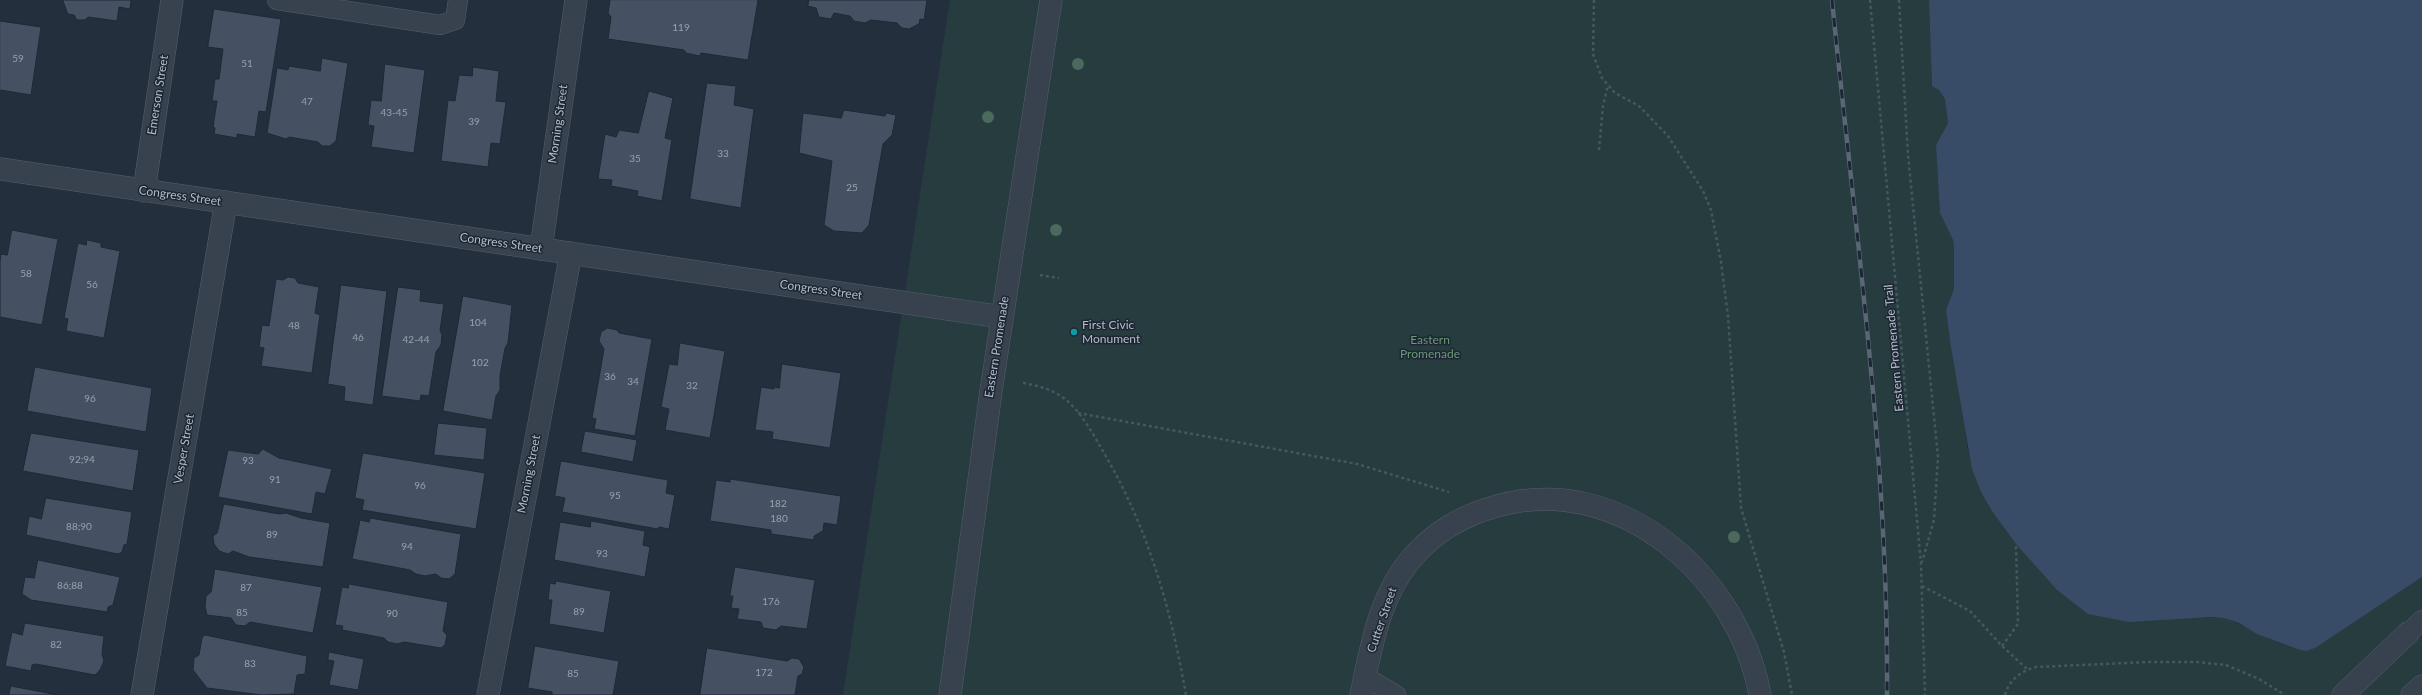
<!DOCTYPE html>
<html>
<head>
<meta charset="utf-8">
<style>
	body { margin:0 }
	canvas { display:block; background:#242f3e }
</style>
</head>
<body>
<canvas width="2422" height="695"></canvas>
<script>
const context = document.querySelector('canvas').getContext('2d');
context.lineJoin = 'round';
function fillPath(path, color) {
  context.fillStyle = color;
  context.fill(path, 'evenodd');
}
function trace(path, color, width, dash) {
  context.strokeStyle = color;
  context.lineWidth = width;
  context.lineCap = dash ? 'butt' : 'round';
  context.setLineDash(dash || []);
  context.stroke(path);
}
function label(font, color, halo, rows, align = 'center') {
  context.font = font + ' Lato,sans-serif';
  context.lineWidth = 3;
  context.setLineDash([]);
  context.textBaseline = 'middle';
  context.strokeStyle = halo;
  context.fillStyle = color;
  for (const [text, x, y, turn = 0] of rows) {
    context.save();
    context.translate(x, y);
    context.rotate((+turn || 0) * Math.PI / 180);
    context.textAlign = isNaN(turn) ? turn : align;
    if (halo) context.strokeText(text, 0, 0);
    context.fillText(text, 0, 0);
    context.restore();
  }
}
const green = new Path2D(`
	M950 0H1929L1932 85 1939 90 1945 99 1948 123 1936 145 1940 213 1953 240 1954 248V289L1946 310 1964 414 1967 447 1981 492 2007 532 2031 561 2057 590 2088 614 2224 618C2247 625 2293 657 2315 648L2422 577V695H843Z`);
const water = new Path2D(`
	M1929 0H2422V577L2315 648 2306 651 2297 649 2257 634 2239 623 2224 618 2210 617 2129 622 2088 614 2057 590 2016 544 1992 511 1981 492 1972 469 1951 347 1946 310 1954 289V248L1953 240 1940 213 1936 145 1948 123 1945 99 1939 90 1932 86Z`);
const building = new Path2D(`
	M63 0H131L130 9 119 7 117 21 88 17 85 20H77L74 15 68 14Z
	M758 0 748 60 701 53 700 56 686 53 684 50 608 39 611 17 608 13 610 0Z
	M809 0H927L924 20 920 19 919 24 909 29 902 28 897 23 871 20 865 23 854 21 850 16 834 13 831 19 819 17 816 8 808 6Z
	M214 9 281 19 266 112 259 111 255 137 237 134V138L214 134 215 128 213 127 217 101H212L215 79H219L223 49 208 47Z
	M0 21 41 27 31 95 0 90Z
	M322 58 348 63 336 141 330 146H322L318 142 289 137 286 139 267 133 277 68 288 70 289 66 320 71Z
	M385 64 425 70 414 153 371 147 374 126 368 125 371 100 381 101Z
	M473 67 499 71 496 101 506 102 500 144 491 143 488 167 441 161 448 100 455 101 459 75 472 76Z
	M707 83 736 86 734 105 754 109 741 208 690 199Z
	M649 91 673 98 665 138 672 140 662 201 637 196 638 191 611 186 612 180 598 179 605 134 616 137 619 130 638 133Z
	M844 110 885 116 886 113 896 115 892 135 883 144 869 225 862 233 834 231 824 225 832 161 799 153 803 113 841 118Z
	M12 230 58 239 42 325 0 317V261L1 254 7 255Z
	M87 240 101 243V247L120 251 104 338 66 331 68 319 64 318 78 243 86 245Z
	M288 277 295 278 298 283 319 287 315 313 320 315 312 373 261 366 264 348 259 347 262 325 269 326 276 279 283 280Z
	M341 285 387 291 373 405 344 401 345 387 328 384Z
	M398 287 421 290 420 301 444 304 440 330 442 335 441 345 436 352 429 396 421 395 420 401 382 396Z
	M463 296 512 305 508 343 505 348 500 376V390L496 396 492 420 443 411Z
	M608 328 617 330 619 333 652 339 635 436 594 429 596 419 592 418 604 349 599 341 601 332Z
	M680 343 725 351 710 438 665 430 669 409 661 407 669 364 677 365Z
	M782 364 841 373 830 448 772 439 773 432 755 430 761 387 774 389V387L779 388Z
	M35 367 152 388 146 432 27 411Z
	M438 423 487 428 484 460 434 455Z
	M585 431 637 440 633 462 581 452Z
	M31 433 139 450 133 491 23 471Z
	M263 449 279 458 332 469 325 494 316 492 312 514 218 497 228 450 258 454Z
	M363 453 485 473 476 529 362 510 364 500 355 498Z
	M561 461 668 480 666 493 675 495 669 529 659 527 658 529 562 512 565 498 555 496Z
	M730 479 841 496 837 525 824 523 823 531 814 536V540L771 534V530L710 521 716 480 730 482Z
	M46 498 132 512 127 544 124 545 122 552 118 554 26 535 29 516 41 519Z
	M224 504 279 514 286 513 301 518 330 523 323 567 249 557 233 551 228 554 219 551 214 544 213 536 217 533Z
	M370 518 461 534 455 574 449 579 441 578 436 574 425 576 416 574 410 570 352 559 360 520 369 522Z
	M591 521 645 531 643 545 650 547 645 577 554 560 560 522 590 527Z
	M38 560 120 577 113 605 108 607 107 612 31 600 22 594 25 577 34 578Z
	M735 567 815 580 807 629 781 626 776 630 763 628 761 622 737 619 739 609 731 608 733 596H730Z
	M215 569 322 587 313 633 250 622 245 626 236 625 231 618 207 615 205 606 206 596 211 592Z
	M556 581 611 591 604 633 549 624 552 600H548L550 583 555 584Z
	M349 584 448 602 443 631 447 635 445 645 441 648 404 642 397 644 388 642 384 638 342 630 343 626 335 625 342 587 348 588Z
	M25 623 104 636 102 654 104 661 100 670 95 675 36 664 32 665 31 671 5 666 12 632 22 635Z
	M205 635 307 656 305 674 297 675 294 694 262 695 207 688 193 670 194 658 199 655 202 638Z
	M535 646 619 661 613 695H552V692L528 688Z
	M707 648 787 661 792 658 799 659 804 667 802 674 798 676 795 695H700Z
	M329 652 364 659 358 690 329 685 334 661 328 660Z
	M11 686 58 695H9Z`);
const path = new Path2D(`
	M1594 0 1593 54 1602 78 1615 93 1639 106 1668 136 1703 191 1711 210 1721 262 1728 316 1741 508 1784 652 1792 695
	M1870 0 1921 564 1925 695
	M1899 0 1908 155 1938 457 1934 520 1922 562
	M1599 150 1603 106 1608 85
	M1040 275 1059 278
	M1023 383C1039 386 1052 389 1065 399 1082 413 1093 434 1104 453 1148 528 1171 609 1186 695
	M1078 413 1357 464 1449 492
	M1922 586 1970 611 2002 646 2028 670
	M2002 646 2018 624 2016 544
	M2005 695C2009 680 2021 671 2036 667L2149 662H2197L2226 665 2259 679 2285 695`);
const service = new Path2D(`
	M277 0 440 25 455 20 458 0
	M2408 633 2422 620
	M1365 677 1396 695`);
const minor = new Path2D(`
	M144 191 172 0
	M541 249 576 0
	M142 695 226 202
	M488 695 571 253
	M1361 695C1371 648 1379 596 1412 558 1434 532 1464 515 1497 506 1621 471 1739 578 1760 695
	M2343 695 2408 633
	M2412 695 2422 686`);
const tertiary = new Path2D(`
	M0 169 1002 317
	M950 695 991 391 1051 0`);
const rail = new Path2D(`
	M1832 0C1855 231 1889 463 1887 695`);
const trees = [
	[1078,64],
	[988,117],
	[1056,230],
	[1734,537]
];
const markers = [
	[1074,332,4,"#0f9aa8"]
];
const numberNames = [
	["119",681,28],
	["59",18,59],
	["51",247,64],
	["47",307,102],
	["43-45",394,113],
	["39",474,122],
	["33",723,154],
	["35",635,159],
	["25",852,188],
	["58",26,274],
	["56",92,285],
	["104",478,323],
	["48",294,326],
	["46",358,338],
	["42-44",416,340],
	["102",480,363],
	["36",610,377],
	["34",633,382],
	["32",692,386],
	["96",90,399],
	["92;94",82,460],
	["93",248,461],
	["91",275,480],
	["96",420,486],
	["95",615,496],
	["182",778,504],
	["180",779,519],
	["88;90",79,527],
	["89",272,535],
	["94",407,547],
	["93",602,554],
	["86;88",70,586],
	["87",246,588],
	["176",771,602],
	["89",579,612],
	["85",242,613],
	["90",392,614],
	["82",56,645],
	["83",250,664],
	["172",764,673],
	["85",573,674]
];
const streetNames = [
	["Emerson Street",158,95,-81],
	["Morning Street",558,124,-82],
	["Congress Street",180,196,8],
	["Congress Street",501,243,8],
	["Congress Street",821,290,8],
	["Eastern Promenade",997,347,-81],
	["Eastern Promenade Trail",1894,348,-95],
	["Vesper Street",184,449,-80],
	["Morning Street",529,474,-79],
	["Cutter Street",1382,620,-71]
];
const poiNames = [
	["First Civic",1082,325],
	["Monument",1082,339]
];
const parkNames = [
	["Eastern",1430,340],
	["Promenade",1430,354]
];
fillPath(green, '#263c3f');
fillPath(water, '#394c67');
fillPath(building, '#455162');
trace(building, '#1f2835', 1);
trace(service, '#565f6c', 20);
trace(minor, '#565f6c', 23);
trace(tertiary, '#565f6c', 23);
trace(path, '#44595c', 2.5, [3, 3]);
trace(service, '#38414e', 19);
trace(minor, '#38414e', 22);
trace(tertiary, '#38414e', 22);
trace(rail, '#5a6575', 4.5);
trace(rail, '#1d2633', 3, [9]);
context.fillStyle = '#4b6a5d';
for (const [x, y] of trees) {
  context.beginPath();
  context.arc(x, y, 6, 0, 2 * Math.PI);
  context.fill();
}
for (const [x, y, r, color] of markers) {
  const dot = new Path2D();
  dot.arc(x, y, r, 0, 2 * Math.PI);
  context.fillStyle = color;
  context.fill(dot);
  trace(dot, '#1d2633', 1.5);
}
label('10px', '#98a1af', null, numberNames);
label('12px', '#b4bcc9', '#1d2633', streetNames);
label('12px', '#b4bcc9', '#1d2633', poiNames, 'left');
label('12px', '#6b9a76', '#1d2633', parkNames);
</script>
</body>
</html>
